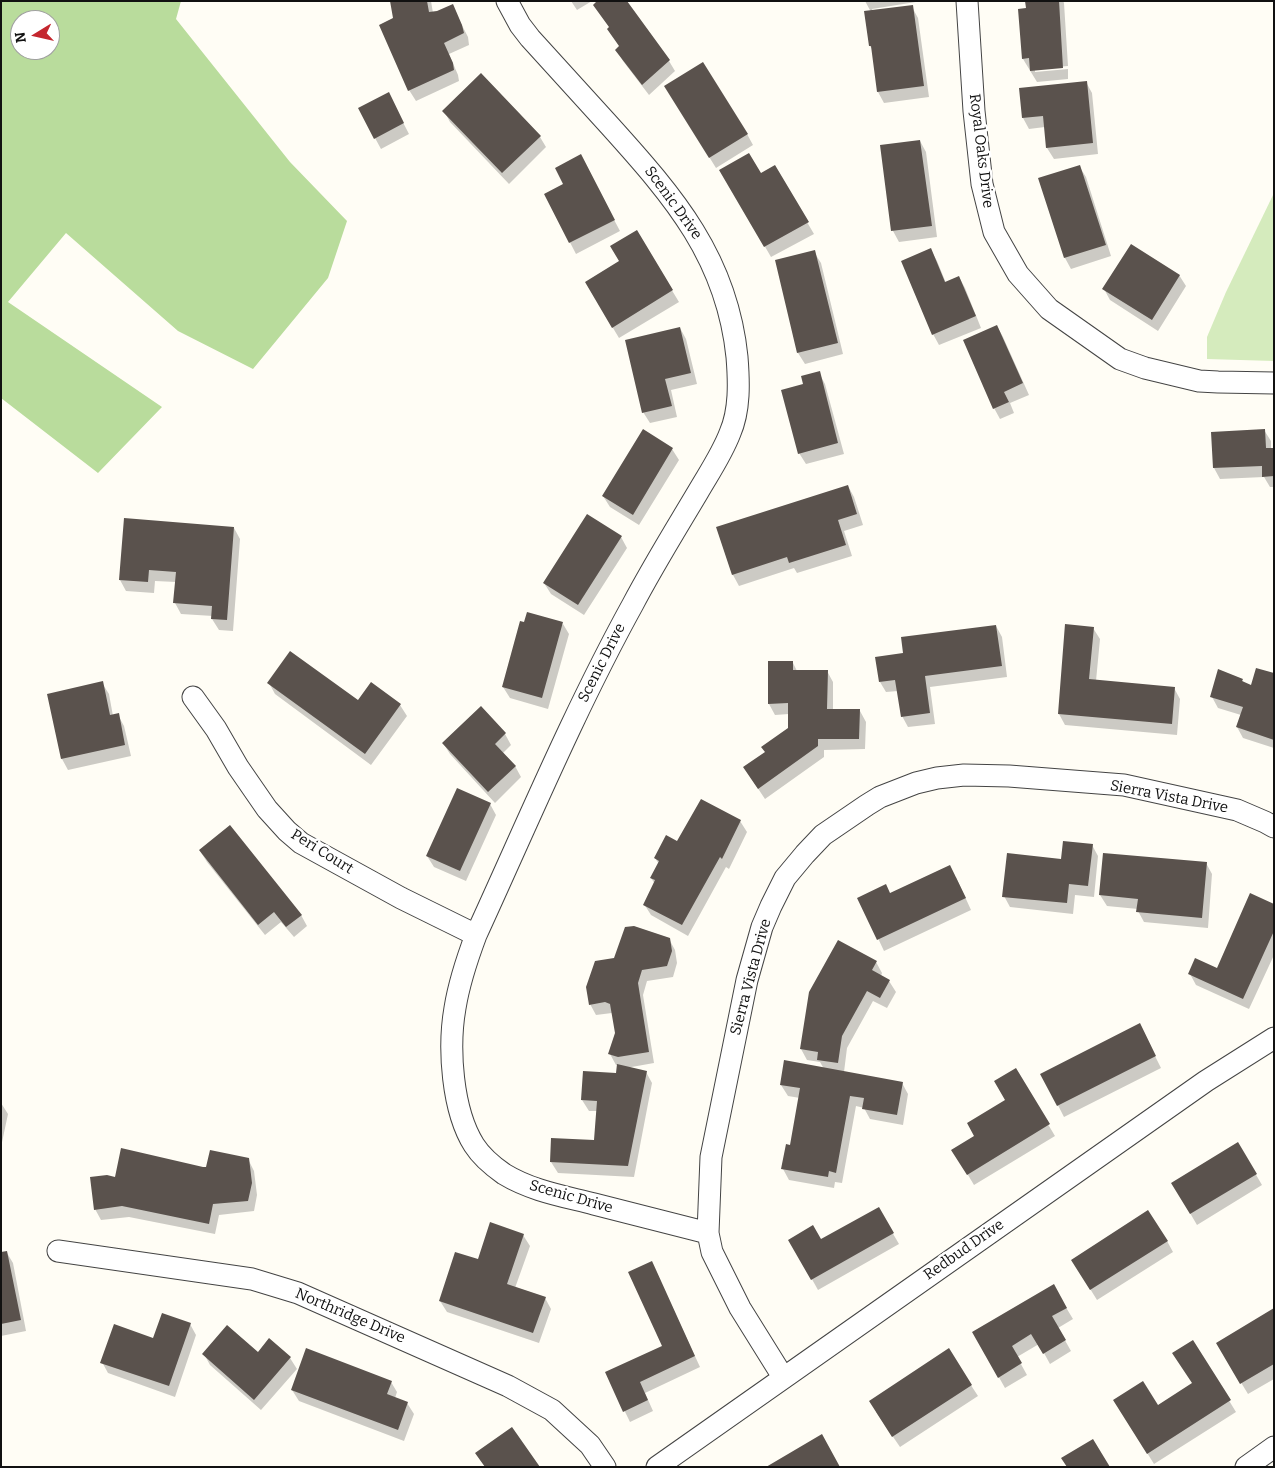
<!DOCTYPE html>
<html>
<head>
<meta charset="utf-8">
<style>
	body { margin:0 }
	#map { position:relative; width:1275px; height:1468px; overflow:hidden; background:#fffdf5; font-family:Bitter,serif }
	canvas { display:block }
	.frame { position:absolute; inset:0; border:2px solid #111; pointer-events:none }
	.north { position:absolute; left:10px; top:10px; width:50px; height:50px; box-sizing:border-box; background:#fff; border:1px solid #a0a0a0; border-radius:50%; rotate:261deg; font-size:14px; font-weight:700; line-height:20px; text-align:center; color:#111 }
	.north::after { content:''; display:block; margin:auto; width:18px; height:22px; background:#c4262e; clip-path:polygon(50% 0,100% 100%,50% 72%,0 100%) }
</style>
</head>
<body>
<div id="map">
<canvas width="1275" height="1468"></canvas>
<div class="frame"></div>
<div class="north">N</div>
</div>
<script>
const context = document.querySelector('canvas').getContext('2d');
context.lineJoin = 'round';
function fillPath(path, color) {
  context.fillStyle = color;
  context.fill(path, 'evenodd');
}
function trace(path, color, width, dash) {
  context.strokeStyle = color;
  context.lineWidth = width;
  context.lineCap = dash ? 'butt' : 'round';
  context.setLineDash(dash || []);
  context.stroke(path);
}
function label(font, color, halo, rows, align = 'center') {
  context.font = font + ' Bitter,serif';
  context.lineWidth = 5;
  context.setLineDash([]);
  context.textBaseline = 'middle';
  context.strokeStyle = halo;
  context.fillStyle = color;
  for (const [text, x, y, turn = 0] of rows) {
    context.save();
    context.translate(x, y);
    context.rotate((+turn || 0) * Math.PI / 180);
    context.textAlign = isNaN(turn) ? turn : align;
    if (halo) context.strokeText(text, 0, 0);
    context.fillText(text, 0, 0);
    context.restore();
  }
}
const green = new Path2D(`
	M1274 193V361L1207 359V337L1226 292Z`);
const forest = new Path2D(`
	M1 1H181L176 19 290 162 347 221 328 278 253 369 178 331 66 233 8 302 162 407 98 473 1 398ZM20 20H50V50H20Z`);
const shadow = new Path2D(`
	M392 1H431L433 13 452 6 468 37 469 45 449 54 458 75 459 81 416 101 409 90Z
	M571 1H592L577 10Z
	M865 1H922L872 9 873 11 912 7 918 18 929 97 884 103 878 92 873 50 870 46 871 12Z
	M1026 1H1063L1064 3 1068 66 1035 69V72L1068 69V79L1037 82 1023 59 1027 9Z
	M594 5 669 61 675 71 649 95 623 61 617 50 620 47 609 30 610 28Z
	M1086 82 1092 93 1098 154 1054 159 1047 148 1045 127 1029 129 1023 118 1020 89Z
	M672 97 747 134 753 145 716 168Z
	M394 105 409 134 381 149 375 138Z
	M444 111 540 137 546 147 509 184 450 122Z
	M920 141 926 152 937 237 899 242 893 231 882 146Z
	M774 166 814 234 771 257 721 171 760 174Z
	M1079 166 1086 177 1111 256 1071 269 1065 258 1040 179Z
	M586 167 620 231 576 254 545 194 565 184Z
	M636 231 679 302 619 338 586 283 621 262Z
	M931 250 937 261 946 283 959 277 965 288 981 328 939 345 933 334Z
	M814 252 821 263 843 354 805 364 798 353Z
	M1179 275 1186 286 1158 331 1110 300 1104 289Z
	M997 326 1003 337 1029 395 1010 403 1014 413 1000 419 994 408Z
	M680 328 686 339 697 384 671 390 677 417 650 423 643 412Z
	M819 373 825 384 844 454 806 464 799 453Z
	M1264 430 1271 441V449H1274V487H1270L1264 477 1220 479 1214 468 1212 433Z
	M643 431 672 449 679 460 639 525 610 507 603 496Z
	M848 486 854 497 863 525 844 531 852 556 797 573 794 568 739 586 733 575 718 527Z
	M234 528 240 539 233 631 219 630 212 619 213 616 181 614 175 603 176 582 155 581 154 593 126 591 120 580Z
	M621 537 627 548 584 615 551 594 544 583Z
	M563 624 569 634 548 709 510 698 503 687Z
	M1067 625 1093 628 1100 639 1096 681 1174 688 1180 699 1177 735 1065 725 1059 714Z
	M996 626 1002 637 1007 677 930 687 935 724 908 727 902 716 898 691 886 692 880 682 904 654Z
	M793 663 797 671H827L833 682V710L860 711 866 722 865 749 824 750V757L765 799 751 778 765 753 789 729V714L775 715 769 704Z
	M1274 674V748L1243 738 1237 727 1241 715 1218 708 1212 697 1242 680 1245 684 1252 687Z
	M102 683 109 694 113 716 118 715 124 726 131 756 68 770 62 759 48 695Z
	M269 683 358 702 400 705 407 716 371 765 275 694Z
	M505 734 511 745 503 753 515 766 521 777 495 803 450 754 443 743Z
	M702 801 740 821 747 832 729 869 726 867 688 936 651 915 644 904 655 884 651 878 659 864 655 858 678 843Z
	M490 804 496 815 466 881 434 867 427 856Z
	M1092 845 1098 856 1094 897 1075 895 1073 914 1010 907 1004 896 1062 860Z
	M200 851 301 915 307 926 294 937 281 922 265 935 207 862Z
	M1206 863 1212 874 1208 928 1144 922 1138 911V909L1107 906 1100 895Z
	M956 877 971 910 884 951 859 898 890 894Z
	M1274 905V955L1249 1009 1196 985 1190 974 1217 970Z
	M669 939 675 950 677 963 673 977 647 981 643 995 654 1063 626 1068 646 1072 652 1083 634 1177 558 1173 551 1162 596 1141 598 1111H589L582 1100 617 1075 618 1065H616L610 1054 617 1033 612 1013 596 1015 590 1004 615 959Z
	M876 962 882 973 881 976 889 981 896 992 887 1008 873 1001 847 1048 844 1072 902 1083 908 1094 903 1125 870 1119 864 1108 856 1106 842 1183 835 1182 834 1188 789 1180 783 1169 791 1147 800 1098 788 1096 781 1085 824 1069 820 1062 807 1060 801 1049Z
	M1145 1036 1161 1068 1064 1117 1042 1074Z
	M1015 1069 1055 1136 974 1185 953 1150 975 1136 1007 1100Z
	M1 1103 8 1114 1 1147Z
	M1238 1144 1262 1185 1197 1225 1173 1184Z
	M248 1159 254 1171 257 1195 254 1211 219 1215 215 1234 129 1217 101 1220 95 1209 116 1178 202 1169Z
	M878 1208 899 1244 818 1290 790 1240 821 1241Z
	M523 1235 530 1246 515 1288 545 1298 551 1309 539 1343 447 1312 440 1301 478 1261Z
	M1167 1241 1173 1252 1097 1300 1079 1271Z
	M7 1253 13 1263 26 1331 1 1336V1254Z
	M657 1274 700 1367 645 1393 653 1411 630 1422 606 1373 664 1346Z
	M1053 1286 1073 1319 1058 1328 1071 1351 1050 1364 1039 1344 1017 1357 1027 1375 1005 1388 974 1333Z
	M1274 1309V1379L1248 1394 1217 1343Z
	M190 1324 196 1335 175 1397 108 1373 102 1362Z
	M1193 1342 1236 1412 1154 1464 1121 1411 1157 1406 1193 1384Z
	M948 1350 978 1396 900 1447 876 1412Z
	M258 1353 290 1358 297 1369 261 1410 210 1365 204 1354Z
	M391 1382 397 1392 395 1398 407 1403 414 1414 404 1441 299 1401 292 1390Z`);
const building = new Path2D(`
	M390 1H427L429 12 437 11 453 4 462 25 464 33 444 43 453 63 454 70 408 91 379 25 393 18Z
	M597 1H627L670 60 642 85 615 50 619 46 607 29 609 27 593 5Z
	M1025 1H1059L1063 68 1030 71 1029 58 1022 59 1018 9 1026 8Z
	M913 5 924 86 877 92 871 46H869L864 11Z
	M703 62 748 134 709 158 664 86Z
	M481 73 541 136 502 173 442 111Z
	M1087 81 1093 143 1046 148 1043 116 1022 118 1019 88Z
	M389 92 404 123 374 139 358 108Z
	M920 140 932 226 891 231 880 145Z
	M749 153 761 173 775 165 809 222 764 247 719 170Z
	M581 154 615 220 569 243 544 194 563 184 555 168Z
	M1080 165 1106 245 1064 258 1038 178Z
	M637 230 673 290 612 328 585 282 619 261 610 246Z
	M1131 244 1180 275 1152 320 1102 289Z
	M931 248 945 282 959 276 976 316 932 335 901 261Z
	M815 250 838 343 797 353 775 260Z
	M997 325 1023 383 1004 392 1009 402 993 409 963 340Z
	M680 327 691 373 665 379 672 406 642 413 625 340Z
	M820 371 838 443 798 454 781 390 803 384 801 376Z
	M643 429 673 448 633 515 602 496Z
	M1265 429 1266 448H1274V476L1262 477V466L1213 468 1211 432Z
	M848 485 857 514 838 520 846 545 789 563 787 557 732 575 716 527Z
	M587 514 622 536 578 605 543 583Z
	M124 518 234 527 227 620 211 619 212 606 173 603 176 572 149 570 148 582 119 580Z
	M527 612 563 622 542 698 502 687 520 621 524 622Z
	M1065 624 1094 627 1089 679 1175 687 1172 724 1058 714Z
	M996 625 1002 666 925 676 930 713 901 717 895 680 879 682 875 657 903 653 901 637Z
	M290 651 358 700 371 682 401 704 365 754 267 683Z
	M768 661H793V670H828L827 709H860L859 739H818V746L758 789 743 767 765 752 761 747 788 728V703L768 704Z
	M1256 668 1274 673V740L1236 727 1243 707 1210 697 1218 669 1243 679 1242 681 1251 685Z
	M103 681 110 715 119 713 125 745 61 759 47 694Z
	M481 706 506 733 495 744 516 766 488 792 442 743Z
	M457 788 491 803 460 871 426 856Z
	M701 799 741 820 722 859 720 857 682 925 643 905 655 880 650 878 659 861 654 858 666 835 677 841Z
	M230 825 302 915 286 927 274 912 258 925 199 850Z
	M1063 841 1093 844 1088 886 1069 884 1067 903 1002 897 1007 853 1061 859Z
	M1103 853 1207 862 1202 918 1136 912 1138 899 1099 895Z
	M950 865 966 898 877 940 857 898 886 884 890 893Z
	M1250 893 1274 904V931L1243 999 1188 974 1195 958 1217 968Z
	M634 926 670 938 672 951 667 966 642 970 638 983 649 1052 618 1057 608 1054 615 1033 610 1004 605 1002 589 1005 586 987 595 961 614 958 625 927Z
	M838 940 877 961 872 970 890 980 880 998 867 991 842 1036 838 1063 817 1060 818 1052 800 1049 809 992Z
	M1140 1023 1156 1056 1057 1106 1040 1074Z
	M784 1060 903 1082 897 1115 862 1109 864 1098 850 1096 836 1173 829 1171 828 1177 781 1169 786 1144 790 1145 800 1088 780 1085Z
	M617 1064 647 1071 628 1166 550 1162 551 1138 594 1140 597 1101 581 1100 583 1071 616 1073Z
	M1016 1068 1050 1124 967 1175 951 1150 974 1136 967 1123 1005 1100 994 1081Z
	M1238 1142 1257 1174 1190 1214 1171 1183Z
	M121 1148 203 1167H206L210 1150 249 1158 252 1183 248 1201 213 1204 209 1224 122 1206 94 1210 90 1177 107 1175 115 1177Z
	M879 1207 894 1233 811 1280 788 1240 813 1225 821 1239Z
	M1148 1210 1168 1241 1090 1290 1071 1260Z
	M490 1222 524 1234 507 1284 546 1297 533 1333 439 1301 455 1252 478 1259Z
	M7 1251 21 1320 1 1324V1252Z
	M652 1261 695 1356 640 1382 648 1400 623 1412 605 1372 662 1346 628 1272Z
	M1054 1284 1067 1308 1052 1316 1066 1340 1043 1354 1031 1334 1012 1346 1022 1363 998 1378 972 1332Z
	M1274 1308V1364L1240 1384 1216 1343Z
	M162 1313 191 1323 169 1386 100 1363 114 1324 153 1338Z
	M227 1325 258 1352 269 1338 291 1357 254 1400 202 1354Z
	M1193 1340 1231 1400 1147 1454 1113 1400 1143 1381 1158 1405 1192 1383 1172 1353Z
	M306 1348 392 1381 387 1394 408 1402 398 1430 291 1390Z
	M949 1348 972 1385 892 1437 869 1401Z
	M512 1427 540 1467H485L475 1453Z
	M822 1434 840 1467H766Z
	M1093 1439 1110 1467H1067L1061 1458Z`);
const street = new Path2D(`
	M507 1 520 25 530 38C557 68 584 97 610 126 674 197 727 258 737 357 739 382 740 410 730 433 722 454 709 473 698 492 676 529 653 566 633 604 574 711 527 824 476 935 467 959 459 983 455 1008 448 1048 452 1110 474 1145 481 1156 494 1167 504 1174 532 1191 563 1196 594 1204 632 1214 670 1223 708 1233
	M967 1 974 111 982 184 994 232 1018 274 1049 309 1120 359 1145 368 1199 381 1218 382 1274 383
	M193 697 216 729 238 767 267 809 287 831 301 843 401 898 476 935
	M58 1251 252 1279 298 1293 508 1386 552 1410 590 1445 605 1467
	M783 1377 740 1308 712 1252 708 1233 711 1157 747 980 762 927 771 906 785 878 805 854 823 835 867 805 880 797 916 783 937 778 964 775 1009 776 1124 785 1237 810 1265 822 1274 827
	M657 1467 1206 1081 1274 1038
	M1246 1467 1274 1447`);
const streetNames = [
	["Royal Oaks Drive",981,151,83],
	["Scenic Drive",673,203,54],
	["Scenic Drive",602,663,-63],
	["Sierra Vista Drive",1169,797,11],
	["Peri Court",322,852,32],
	["Sierra Vista Drive",751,977,-75],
	["Scenic Drive",571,1197,16],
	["Redbud Drive",964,1250,-35],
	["Northridge Drive",350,1316,23]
];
fillPath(green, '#d5ebbd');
fillPath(forest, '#b9dc9c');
fillPath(shadow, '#0003');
fillPath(building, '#5a524d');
trace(street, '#444', 23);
trace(street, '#fff', 21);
label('15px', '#111', '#fff', streetNames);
</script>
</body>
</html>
